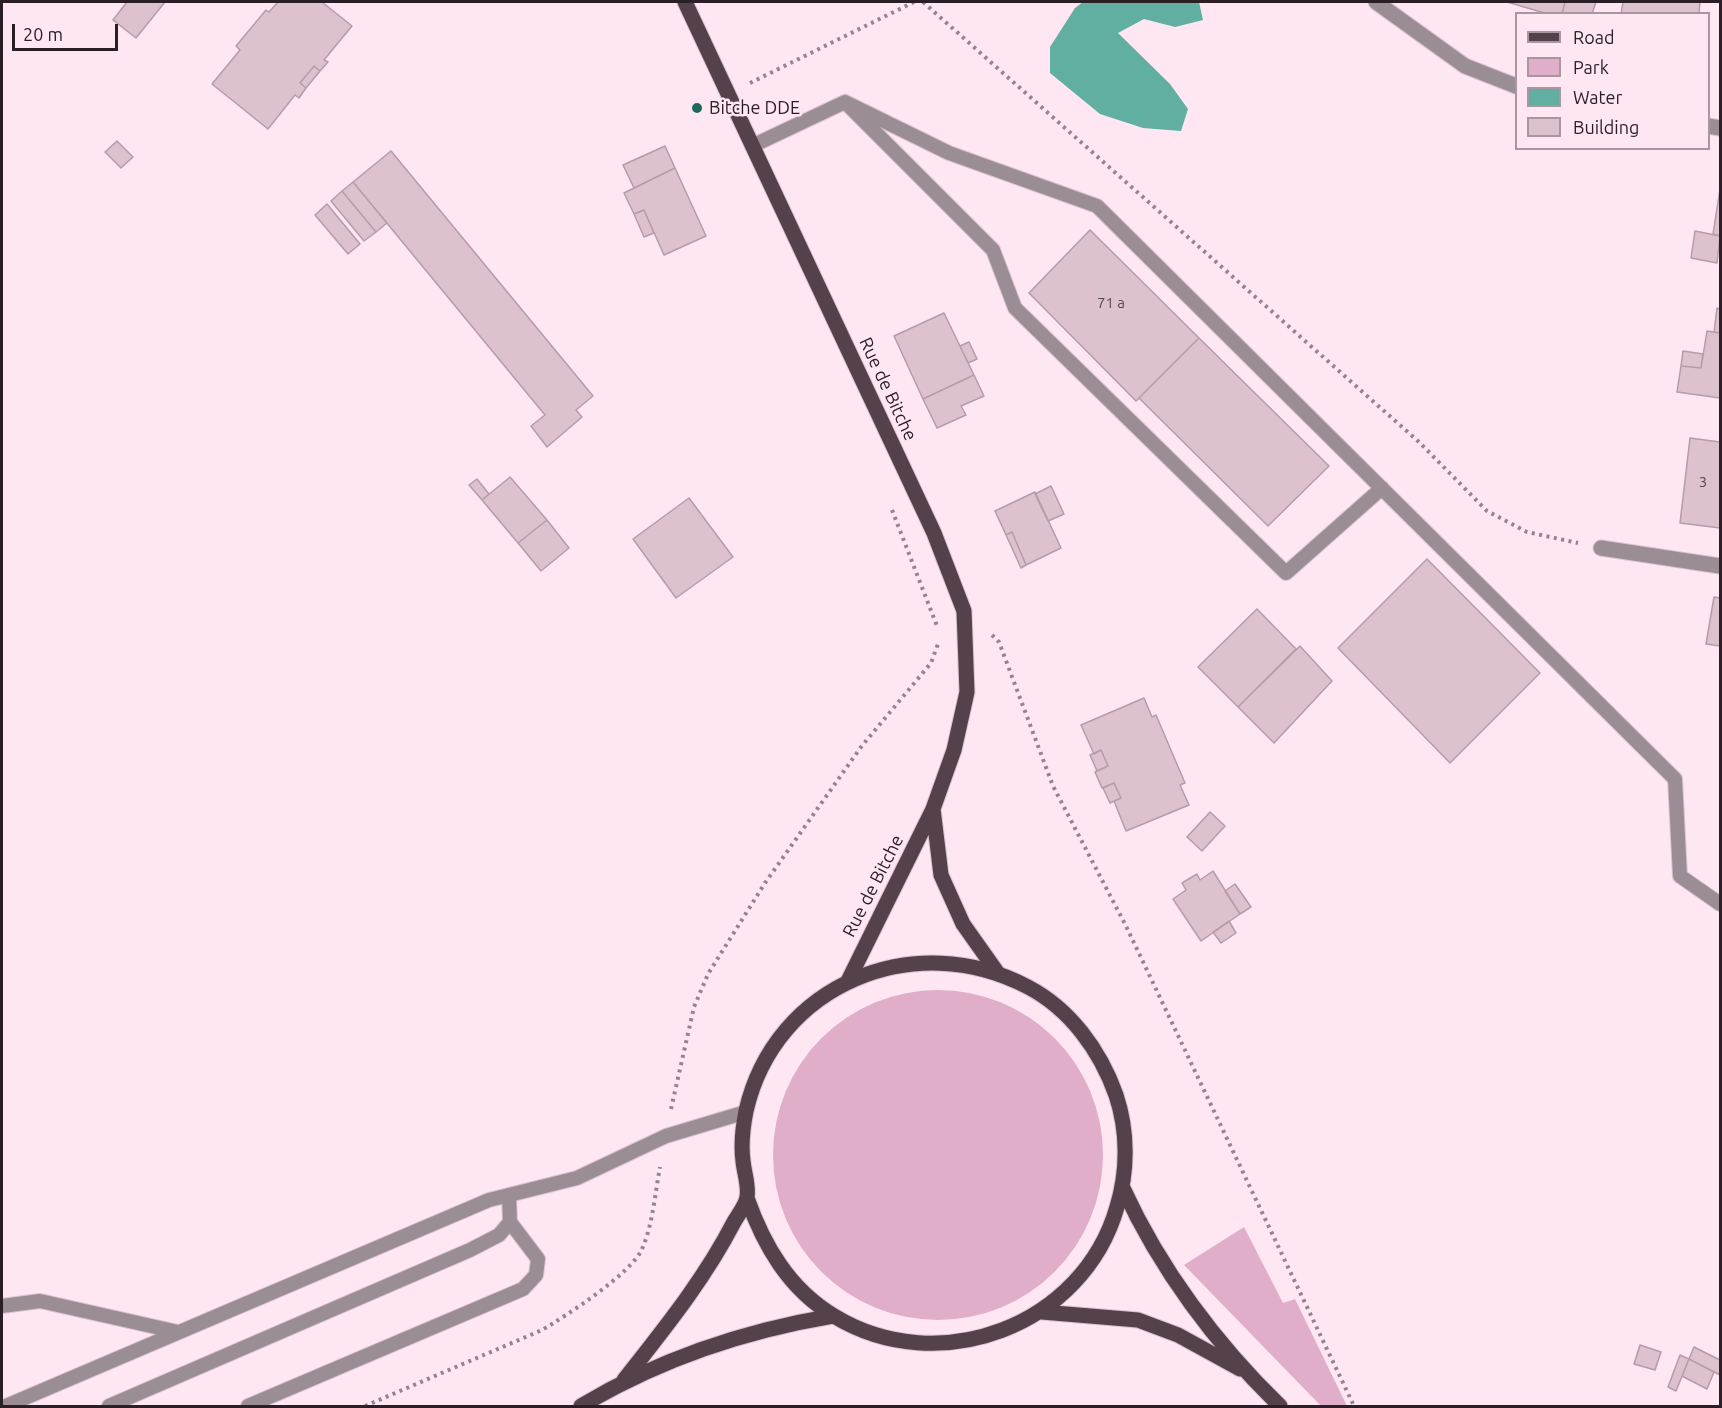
<!DOCTYPE html>
<html>
<head>
<meta charset="utf-8">
<style>
	body { margin:0 }
	#map { position:relative; width:1722px; height:1408px; overflow:hidden; background:#fee7f3; font-family:Ubuntu,sans-serif }
	canvas { display:block }
	.frame { position:absolute; inset:0; border:3px solid #291f24; pointer-events:none }
	.legend { position:absolute; left:1515px; top:12px; width:195px; height:138px; box-sizing:border-box; background:#fee7f3; border:2px solid #a997a0; margin:0; padding:8px 10px; list-style:none; font-size:18px; color:#291f24 }
	.legend li { display:flex; align-items:center; gap:12px; height:30px }
	.legend b { width:30px; border:2px solid #a997a0 }
	.scale { position:absolute; left:12px; top:24px; width:106px; height:27px; box-sizing:border-box; border:3px solid #291f24; border-top:0; padding-left:8px; font-size:18px; line-height:21px; white-space:nowrap; color:#291f24; -webkit-text-stroke:4px #fee7f3; paint-order:stroke }
</style>
</head>
<body>
<div id="map">
<canvas width="1722" height="1408"></canvas>
<div class="frame"></div>
<ul class="legend">
<li><b style="height:8px;background:#55414c"></b>Road</li>
<li><b style="height:16px;background:#e1aeca"></b>Park</li>
<li><b style="height:16px;background:#60afa0"></b>Water</li>
<li><b style="height:16px;background:#ddc1cf"></b>Building</li>
</ul>
<div class="scale">20 m</div>
</div>
<script>
const context = document.querySelector('canvas').getContext('2d');
context.lineJoin = 'round';
function fillPath(path, color) {
  context.fillStyle = color;
  context.fill(path, 'evenodd');
}
function trace(path, color, width, dash) {
  context.strokeStyle = color;
  context.lineWidth = width;
  context.lineCap = dash ? 'butt' : 'round';
  context.setLineDash(dash || []);
  context.stroke(path);
}
function label(font, color, halo, rows, align = 'center') {
  context.font = font + ' Ubuntu,sans-serif';
  context.lineWidth = 5;
  context.setLineDash([]);
  context.textBaseline = 'middle';
  context.strokeStyle = halo;
  context.fillStyle = color;
  for (const [text, x, y, turn = 0] of rows) {
    context.save();
    context.translate(x, y);
    context.rotate((+turn || 0) * Math.PI / 180);
    context.textAlign = isNaN(turn) ? turn : align;
    if (halo) context.strokeText(text, 0, 0);
    context.fillText(text, 0, 0);
    context.restore();
  }
}
const green = new Path2D(`
	M773 1155a165 165 0 1 1 330 0a165 165 0 1 1-330 0Z
	M1244 1227 1283 1303 1295 1299 1347 1406H1321L1184 1265Z`);
const water = new Path2D(`
	M1083 2H1199L1203 20 1175 27 1144 19 1118 33 1170 84 1188 109 1181 131 1143 128 1100 114 1050 73V47L1075 8Z`);
const building = new Path2D(`
	M127 2H165L136 38 113 20Z
	M278 2H322L352 26 324 60 328 62 320 71 314 66 300 83 306 88 299 98 295 95 268 129 212 84 240 50 236 46 266 10 269 12Z
	M1507 2H1565L1562 14H1548Z
	M1565 2H1596L1592 14H1562Z
	M1623 2H1700L1699 14H1621Z
	M314 66 320 71 306 88 300 83Z
	M117 141 133 157 121 168 105 152Z
	M665 146 675 168 634 188 623 165Z
	M391 151 593 396 576 410 582 417 547 447 531 426 545 415 353 182Z
	M675 168 706 236 664 255 644 210 634 214 624 193Z
	M353 182 387 223 376 232 342 191Z
	M1720 189V236L1713 234Z
	M342 191 376 232 364 241 331 201Z
	M327 204 360 244 348 254 315 215Z
	M644 210 654 233 644 237 634 214Z
	M1090 230 1199 338 1136 401 1029 293Z
	M1695 231 1720 236 1717 263 1691 258Z
	M1717 308 1720 309V333L1714 332Z
	M944 313 974 375 923 399 894 336Z
	M1707 331 1720 333V398L1677 392 1681 366 1701 368Z
	M1199 338 1329 466 1268 526 1139 398Z
	M969 342 977 359 968 363 960 346Z
	M1683 351 1703 354 1701 368 1681 366Z
	M974 375 984 396 961 406 966 415 937 428 923 399Z
	M1690 438 1720 442V528L1680 523Z
	M510 477 547 520 518 543 482 500Z
	M477 479 489 494 482 500 469 485Z
	M1051 486 1064 514 1048 521 1035 494Z
	M1035 492 1061 548 1026 565 1012 532 1006 535 995 511Z
	M689 498 733 557 676 598 633 539Z
	M547 520 569 548 541 571 518 543Z
	M1012 532 1026 565 1021 568 1006 535Z
	M1427 559 1540 673 1450 763 1338 648Z
	M1714 597 1720 598V646L1706 644Z
	M1257 609 1296 649 1238 707 1198 667Z
	M1300 646 1332 681 1274 743 1238 707Z
	M1144 698 1152 717 1156 715 1185 783 1180 785 1189 805 1126 831 1114 801 1121 798 1114 783 1102 788 1095 772 1108 766 1101 750 1094 754 1081 725Z
	M1101 750 1108 766 1097 771 1090 755Z
	M1114 783 1121 798 1110 803 1103 788Z
	M1210 812 1225 826 1202 851 1187 837Z
	M1213 871 1240 914 1201 941 1173 899 1186 890 1182 883 1197 874 1200 880Z
	M1235 884 1251 907 1240 914 1225 891Z
	M1229 921 1236 933 1221 943 1213 932Z
	M1640 1345 1661 1352 1655 1370 1634 1364Z
	M1694 1347 1720 1360V1375L1689 1359Z
	M1680 1355 1689 1359 1676 1391 1668 1387Z
	M1689 1359 1714 1372 1707 1389 1682 1376Z`);
const path = new Path2D(`
	M923 2 1419 442 1487 511 1527 532 1578 543
	M750 83 914 2
	M892 510 937 626
	M992 635 999 642 1053 786 1126 926 1354 1406
	M671 1109 694 1007 708 974 765 883 861 747 931 663 938 644
	M365 1406 542 1330C566 1316 632 1273 642 1249 653 1224 655 1193 660 1167`);
const lane = new Path2D(`
	M845 102 949 153 1097 206 1675 779 1680 876 1720 904
	M752 146 845 102 993 250 1015 308 1286 573 1382 488
	M2 1306 40 1301 178 1332
	M6 1406 489 1200 577 1178 666 1136 746 1112
	M109 1406 470 1250 499 1235 510 1222 509 1195
	M248 1406 523 1289 536 1275 538 1259 510 1222`);
const street = new Path2D(`
	M1376 2 1465 66 1516 86
	M1708 126 1720 128
	M1601 548 1720 566`);
const primary = new Path2D(`
	M685 2 934 533 964 611 967 692 954 750 933 809 848 981
	M933 809 941 875 963 924 997 972
	M1123 1188C1160 1269 1216 1344 1280 1406
	M1042 1312 1138 1320 1178 1335 1240 1369
	M624 1380C664 1329 704 1280 734 1222 738 1215 746 1205 747 1197 749 1186 744 1172 743 1161 741 1146 743 1126 746 1111 775 984 915 927 1028 987 1070 1009 1100 1050 1116 1095 1128 1131 1128 1171 1117 1207 1083 1326 939 1380 834 1316 789 1289 764 1246 747 1198
	M581 1406C658 1360 743 1331 833 1316`);
const markers = [
	[697,108,6,"#20675c"]
];
const numberNames = [
	["71 a",1111,303],
	["3",1703,482]
];
const poiNames = [
	["Bitche DDE",709,108]
];
const streetNames = [
	["Rue de Bitche",888,389,65],
	["Rue de Bitche",873,886,-63]
];
fillPath(green, '#e1aeca');
fillPath(water, '#60afa0');
fillPath(building, '#ddc1cf');
trace(building, '#b69ba9', 1.5);
trace(lane, '#d8c3ce', 16);
trace(street, '#d8c3ce', 17);
trace(primary, '#d8c3ce', 17);
trace(path, '#94848c', 4, [3, 4.5]);
trace(lane, '#9a8e94', 14);
trace(street, '#9a8e94', 15);
trace(primary, '#55414c', 15);
for (const [x, y, r, color] of markers) {
  const dot = new Path2D();
  dot.arc(x, y, r, 0, 2 * Math.PI);
  context.fillStyle = color;
  context.fill(dot);
  trace(dot, '#fee7f3', 2);
}
label('15px', '#56484f', null, numberNames);
label('18px', '#291f24', '#fee7f3', poiNames, 'left');
label('18px', '#291f24', '#fee7f3', streetNames);
</script>
</body>
</html>
